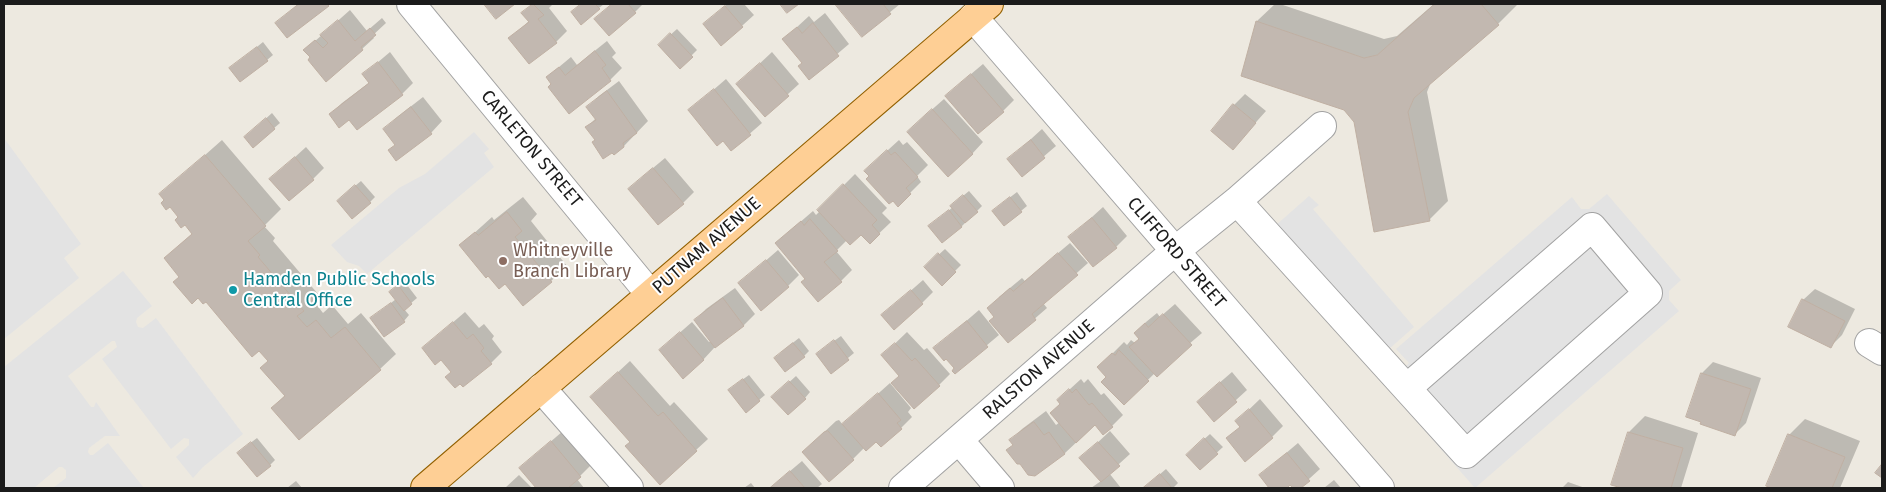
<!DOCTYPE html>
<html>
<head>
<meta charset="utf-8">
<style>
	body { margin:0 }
	#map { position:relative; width:1886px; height:492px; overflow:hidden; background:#ede9e0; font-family:"Fira Sans",sans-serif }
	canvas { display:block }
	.frame { position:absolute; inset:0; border:5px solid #1b1b1b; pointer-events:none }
</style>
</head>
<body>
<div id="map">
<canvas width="1886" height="492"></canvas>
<div class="frame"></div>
</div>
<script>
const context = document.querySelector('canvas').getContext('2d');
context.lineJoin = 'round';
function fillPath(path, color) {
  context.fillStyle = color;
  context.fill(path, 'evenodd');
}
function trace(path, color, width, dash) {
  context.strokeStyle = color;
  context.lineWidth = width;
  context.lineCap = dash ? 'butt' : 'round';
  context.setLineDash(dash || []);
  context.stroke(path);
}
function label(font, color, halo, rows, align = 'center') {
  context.font = font + ' "Fira Sans",sans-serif';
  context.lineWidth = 4;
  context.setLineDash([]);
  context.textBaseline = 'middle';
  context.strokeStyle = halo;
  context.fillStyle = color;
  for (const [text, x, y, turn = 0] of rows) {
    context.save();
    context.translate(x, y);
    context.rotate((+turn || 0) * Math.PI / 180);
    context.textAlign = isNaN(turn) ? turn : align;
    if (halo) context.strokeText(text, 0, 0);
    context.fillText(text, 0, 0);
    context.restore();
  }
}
const parking = new Path2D(`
	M474 132 489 149 484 153 494 167 367 274 359 266 347 262 331 245 399 188 425 174Z
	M4 138 81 244 64 258 79 278 4 339Z
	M1607 194 1681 280 1669 291V300L1679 311 1475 488 1258 241 1309 196 1319 205 1313 209 1414 327 1389 349 1405 367 1409 363 1396 349 1572 197 1581 209H1589Z
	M123 271 152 306 137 318 136 322 138 327 143 328 156 318 243 434 203 467 193 478 176 457 189 445V439L184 438 171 449 102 359 117 347 115 341H112L68 376 91 407H94L96 402 120 436H105L89 448 88 452 90 455H93L108 443 144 488H53L66 478V470L62 467H59L34 488H4V367Z`);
const shadow = new Path2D(`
	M298 4H329L287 36 277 23Z
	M532 4H553L549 8 567 31 556 42 510 38 529 21 523 13Z
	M582 4H604L599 8 578 7Z
	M612 4H643L635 12 607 8Z
	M727 4H744L754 15 722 44 705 24Z
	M837 4H900L862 35Z
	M1275 4H1280L1384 39 1397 36 1434 4 1517 5 1498 24 1431 82 1427 92 1448 201 1429 220 1345 109 1257 21Z
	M350 10 367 31 382 18 386 23 372 36 374 38 362 49 311 57 305 50Z
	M825 13 849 44 809 78 803 63 784 39 809 16 814 22Z
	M677 29 697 50 680 67 659 45Z
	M607 41 616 53 612 57 622 68 610 80 570 112 547 77 571 57 577 65Z
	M263 42 273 55 267 60 231 68Z
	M390 52 413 83 402 94 350 119 331 114 342 103 370 82 364 74Z
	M772 52 799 84 765 115 738 84Z
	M983 64 1014 100 1003 111 958 85Z
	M726 79 762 123 731 150 723 140 690 110Z
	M619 81 648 121 624 146 612 151 596 140 587 127 596 118 588 107 599 96Z
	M1245 94 1266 111 1233 148 1234 105Z
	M423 97 442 121 431 133 385 129 396 118Z
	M944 99 983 142 972 154 919 121Z
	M272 113 280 123 253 146 251 132Z
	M1042 129 1056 146 1022 175 1009 159Z
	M222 140 281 209 264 226 275 238 273 241 318 294 313 300 323 313 332 305 348 324 361 313 396 354 380 369 299 439 273 408 285 395 269 361 259 349 181 277 165 258 193 233 161 194Z
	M899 140 903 145 907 142 928 165 917 176 921 182 898 205 877 160Z
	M306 147 324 168 313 179H271Z
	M665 158 694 192 683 203 641 178Z
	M855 174 887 208 882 213 891 222 870 242 861 233 847 240 836 251 852 270 841 281 807 279 776 243 813 211 816 215 820 211 819 210Z
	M361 181 375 197 370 202 344 195Z
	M969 191 982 206 962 226 942 242 936 221 953 207 958 200Z
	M1017 192 1027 206 1004 225 1000 205Z
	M523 197 537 214 531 221 567 266 551 281 505 282 461 245 492 217 494 220Z
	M1103 207 1127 236 1116 247 1070 237Z
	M1070 243 1088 263 1043 303 1047 308 1009 341 996 317 999 297 1022 278 1025 281Z
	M945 249 961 265 942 284 925 267Z
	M778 250 799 275 788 286 740 283Z
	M923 280 933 292 922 303 883 315Z
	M404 281 417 298 404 309 409 315 404 321 372 318 396 299 397 287Z
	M735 288 755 314 744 325 714 348 703 360 660 350 692 322 709 342 711 341 695 320 706 309Z
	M1815 289 1855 309 1842 335 1831 346 1803 300Z
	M1175 304 1202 333 1155 373 1124 403 1108 377 1110 356 1124 342 1127 345 1131 340 1135 343 1140 338 1135 333 1146 322 1157 313 1160 317Z
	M979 310 999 335 955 372 956 368 935 348Z
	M465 312 479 328 484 324 494 336 492 339 502 352 491 363 452 372 441 358 423 348Z
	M907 332 924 350 927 348 950 374 939 385 901 375 883 355Z
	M841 336 854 353 831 372 823 349Z
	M799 338 809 351 804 356 781 352Z
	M630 361 670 406 674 402 708 439 660 483 631 441 603 386Z
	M1713 362 1761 378 1746 423 1735 434 1688 416 1702 373Z
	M1232 372 1247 390 1214 420 1210 391Z
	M749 375 765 395 759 400 735 385Z
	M796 376 810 392 805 398 773 397Z
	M1081 379 1084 383 1088 379 1101 395 1104 393 1123 415 1112 426 1096 424 1065 453 1035 475 1011 440 1022 429 1046 411 1056 425 1060 422 1061 404 1058 400Z
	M890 383 911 408 908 412 912 417 901 428 864 448 853 459 803 452 836 421 839 420 843 425Z
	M1260 399 1283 426 1272 437 1227 439 1241 426 1237 421Z
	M1645 416 1698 433 1681 488H1626L1613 484 1629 432Z
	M1805 419 1860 441 1840 488H1774L1768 486 1789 435Z
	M563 431 591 465 577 479 584 488H537L520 468Z
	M1110 431 1130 454 1109 473 1121 488H1091L1101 481 1081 458Z
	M1210 434 1223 447 1200 468 1193 449Z
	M257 438 275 460 270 465 245 447Z
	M1298 443 1320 469 1299 488H1294L1291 483 1285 488H1271L1260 475Z
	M802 461 822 484 817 488H770Z
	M1166 469 1178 483 1173 488H1144Z
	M519 475 532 488H505Z
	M1334 480 1341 488H1324Z
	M296 481 302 488H287Z
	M1568 482 1585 488H1562Z
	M751 483 755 488H744Z`);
const building = new Path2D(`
	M299 4H327L329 6 287 38 275 23Z
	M484 4H515L496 19Z
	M533 4 544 15 538 19 557 43 529 64 508 38 529 22 521 13Z
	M581 4H595L600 9 581 25 571 12Z
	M612 4H628L636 13 609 36 594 19Z
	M780 4H799L787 13Z
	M835 4H883L891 14 862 37Z
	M1435 4H1481L1499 25 1414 98 1408 112 1430 221 1374 232 1354 122 1344 110 1241 76 1256 21 1364 58 1377 55Z
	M725 6 743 27 721 46 703 24Z
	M338 20 355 41 370 28 376 35 361 47 363 50 326 82 308 60 310 57 303 50 315 40 323 48 328 43 320 35Z
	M813 23 839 56 809 80 798 66 802 63 782 39 797 27 802 33Z
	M670 33 693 57 680 69 658 45Z
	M257 47 268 61 240 82 229 68Z
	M595 51 606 65 602 68 611 81 569 114 548 87 551 84 546 77 559 67 565 75Z
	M378 62 403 95 357 130 349 120 339 128 329 114 369 83 362 74Z
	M760 63 789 96 765 117 736 84Z
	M971 74 1004 112 978 134 945 96Z
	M714 89 751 135 731 151 723 141 717 146 688 110Z
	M607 91 637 133 623 143 624 147 614 155 612 153 603 159 592 142 595 140 585 127 596 120 586 107Z
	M1233 104 1256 123 1233 150 1211 131Z
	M411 107 432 134 396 161 388 150 395 145 383 129Z
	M932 109 973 154 948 177 907 132Z
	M266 118 275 129 253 148 244 137Z
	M1031 140 1045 158 1022 177 1007 159Z
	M887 150 891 155 895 152 918 177 906 188 911 194 898 207 893 201 889 204 866 179 869 176 864 171Z
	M205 155 266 226 248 241 260 255 258 257 304 311 297 316 307 327 316 320 331 338 345 327 381 370 299 440 271 408 285 396 260 368 268 361 259 351 252 357 206 302 203 304 198 298 192 304 173 282 179 277 164 258 192 234 185 225 181 228 175 220 178 217 170 207 166 210 161 203 164 200 159 194Z
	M295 157 314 180 289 201 269 179Z
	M653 168 684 204 658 225 628 189Z
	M843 184 877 220 872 225 880 234 870 244 861 235 850 245 817 210Z
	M355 185 371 203 352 219 337 201Z
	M963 195 978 212 965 223 950 206Z
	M1010 197 1022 212 1004 226 992 211Z
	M949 210 962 227 942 243 928 226Z
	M507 212 522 231 515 237 552 282 523 306 505 284 499 289 488 276 486 278 459 245 475 232 478 235Z
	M1092 218 1117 248 1093 267 1068 237Z
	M810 219 838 251 824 262 842 282 818 302 801 282 805 279 775 243 801 221 804 225Z
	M938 253 956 272 942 286 924 267Z
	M1058 253 1078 275 1032 314 1036 320 1008 343 989 321 994 317 987 308 1010 288 1013 291Z
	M766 260 789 287 761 311 738 283Z
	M398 285 412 304 404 311 389 292Z
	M911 290 923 304 894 330 881 315Z
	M723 298 744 326 715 348 694 320Z
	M1802 299 1845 321 1831 348 1788 327Z
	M391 303 405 322 384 337 370 318Z
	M1163 314 1192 345 1157 377 1129 347 1139 339 1134 333 1145 323 1148 327Z
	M967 321 988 347 955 374 952 371 954 368 946 359 944 361 933 348Z
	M453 322 467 339 473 334 484 348 481 351 492 364 463 387 460 384 455 388 445 377 451 372 441 360 435 365 422 348Z
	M680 332 704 360 683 379 659 350Z
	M834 340 849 360 831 374 816 354Z
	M793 343 805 357 785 372 774 358Z
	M895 343 912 361 915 358 940 386 914 409 891 383 899 376 881 355Z
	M1119 350 1149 381 1124 405 1101 382 1106 377 1097 367 1112 353 1115 355Z
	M618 372 658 416 663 412 697 451 660 485 625 446 630 442 590 397Z
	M1701 373 1751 389 1735 436 1700 424 1701 422 1686 417Z
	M743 379 760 401 746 413 728 390Z
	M789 381 806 399 788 415 771 397Z
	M1220 382 1237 402 1214 422 1197 402Z
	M1069 389 1072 393 1076 389 1089 405 1092 403 1113 427 1103 435 1095 425 1076 443 1050 413 1060 404 1057 400Z
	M878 393 901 420 897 423 902 429 881 447 876 442 866 451 842 424Z
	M1249 409 1273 438 1245 462 1226 438 1240 427 1235 421Z
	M1034 422 1044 435 1049 432 1065 454 1035 476 1028 475 1020 464H1017L1006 450 1013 445 1009 440Z
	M828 431 854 460 829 482 802 452 824 432Z
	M1628 432 1683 448 1671 488H1622L1611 485Z
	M1788 434 1845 457 1832 488H1771L1766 486Z
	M1204 438 1218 454 1200 470 1186 455Z
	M551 441 581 477 568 488H536L519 468Z
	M251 442 271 466 257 477 237 453Z
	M1098 442 1120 466 1101 482 1079 458Z
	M1287 453 1310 481 1301 488H1293L1290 485 1287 488H1269L1259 475Z
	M1882 464V478L1875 473Z
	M790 471 805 488H770Z
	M1160 474 1172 488H1143Z`);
const minor = new Path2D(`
	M411 4 650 294
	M973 17 1380 488
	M1237 201 1322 126
	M1869 343 1882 351
	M541 388 629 488
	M959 440 1000 488
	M903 488 1175 251 1237 201 1466 454 1648 293 1592 227 1407 388`);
const major = new Path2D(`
	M425 488 989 4`);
const markers = [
	[503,261,5,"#8d6e63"],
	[233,290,5,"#0f9aa8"]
];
const streetNames = [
	["CARLETON STREET",531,149,50],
	["PUTNAM AVENUE",707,246,-41],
	["CLIFFORD STREET",1176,253,49],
	["RALSTON AVENUE",1039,370,-41]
];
const educationNames = [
	["Whitneyville",513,251],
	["Branch Library",513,272]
];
const cultureNames = [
	["Hamden Public Schools",243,280],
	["Central Office",243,301]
];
fillPath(parking, '#e3e3e3');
fillPath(shadow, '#0003');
fillPath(building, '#c2b8b0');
trace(building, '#bfafa2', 1);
trace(minor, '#a2a2a2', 30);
trace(major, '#926000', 30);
trace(minor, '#fff', 28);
trace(major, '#fecf95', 28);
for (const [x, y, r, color] of markers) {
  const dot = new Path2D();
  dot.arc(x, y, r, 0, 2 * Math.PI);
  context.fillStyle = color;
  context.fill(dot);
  trace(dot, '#fff', 2);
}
label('18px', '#1b1b1b', '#fff', streetNames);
label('18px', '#785e54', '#fff', educationNames, 'left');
label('18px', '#0d838f', '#fff', cultureNames, 'left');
</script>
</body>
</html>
